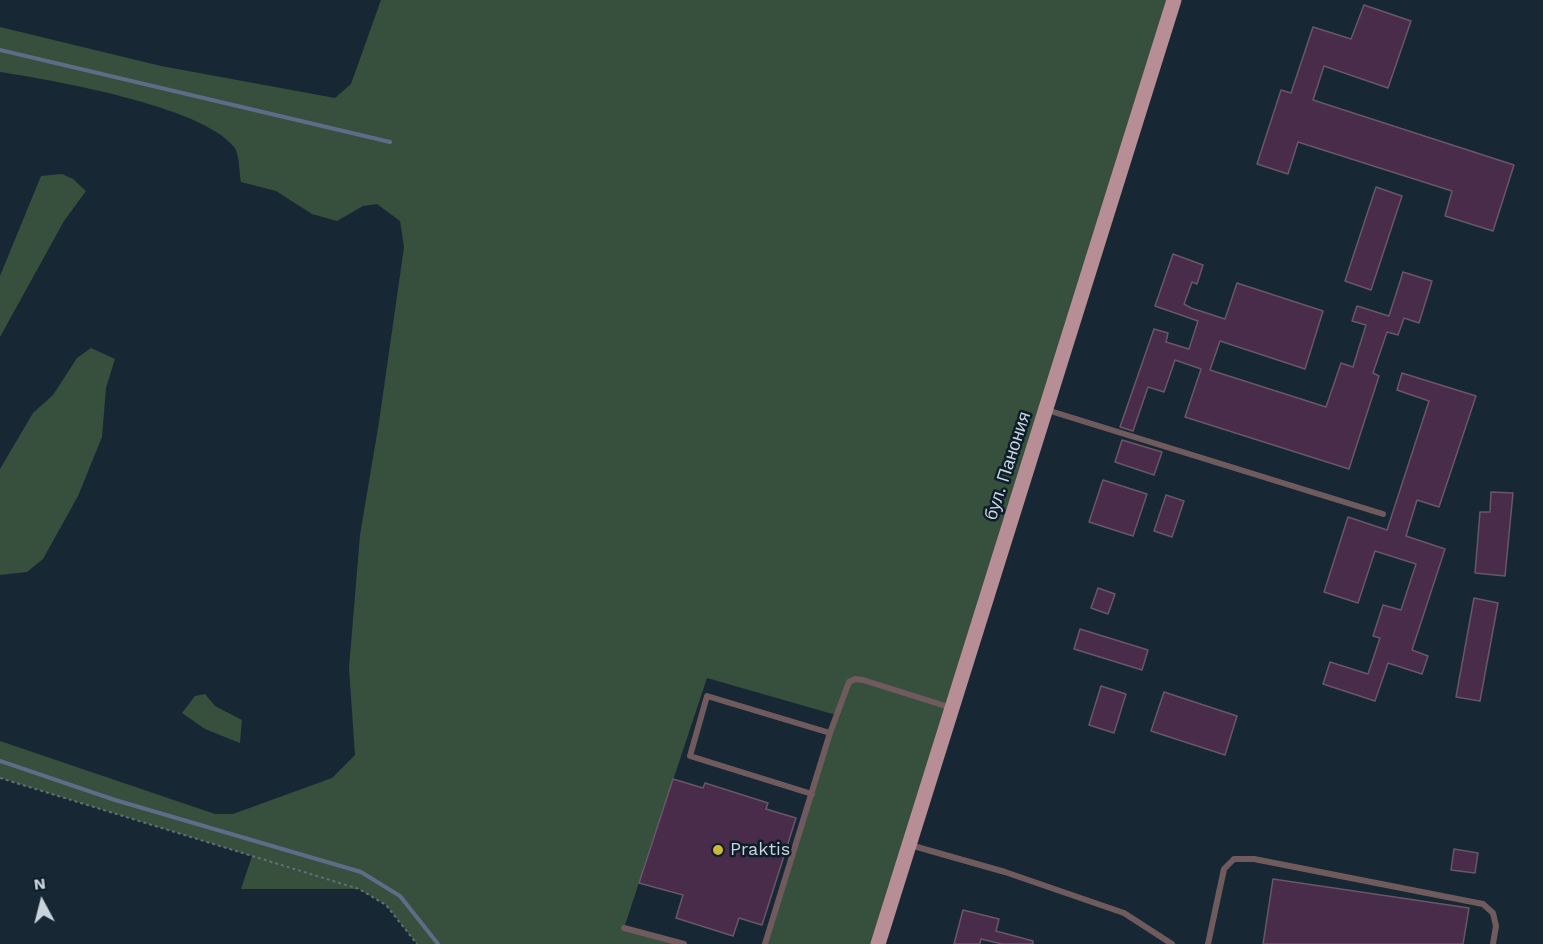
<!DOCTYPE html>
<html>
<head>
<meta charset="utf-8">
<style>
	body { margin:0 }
	#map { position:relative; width:1543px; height:944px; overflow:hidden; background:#172834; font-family:"Work Sans",sans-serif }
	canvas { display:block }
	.north { position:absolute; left:12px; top:872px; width:60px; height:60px; -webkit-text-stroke:4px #0d1e2a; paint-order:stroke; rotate:353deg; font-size:16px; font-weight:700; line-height:24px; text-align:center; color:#c9d4dc }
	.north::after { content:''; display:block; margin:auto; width:21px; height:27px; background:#c9d4dc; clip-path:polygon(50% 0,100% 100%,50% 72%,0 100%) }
</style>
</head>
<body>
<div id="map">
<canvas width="1543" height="944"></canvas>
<div class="north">N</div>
</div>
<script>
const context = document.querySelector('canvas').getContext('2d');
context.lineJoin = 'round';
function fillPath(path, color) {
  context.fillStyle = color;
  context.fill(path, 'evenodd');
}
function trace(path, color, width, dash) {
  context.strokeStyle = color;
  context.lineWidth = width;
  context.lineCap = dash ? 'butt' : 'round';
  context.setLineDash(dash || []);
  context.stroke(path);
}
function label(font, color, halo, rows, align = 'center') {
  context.font = font + ' "Work Sans",sans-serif';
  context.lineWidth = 5;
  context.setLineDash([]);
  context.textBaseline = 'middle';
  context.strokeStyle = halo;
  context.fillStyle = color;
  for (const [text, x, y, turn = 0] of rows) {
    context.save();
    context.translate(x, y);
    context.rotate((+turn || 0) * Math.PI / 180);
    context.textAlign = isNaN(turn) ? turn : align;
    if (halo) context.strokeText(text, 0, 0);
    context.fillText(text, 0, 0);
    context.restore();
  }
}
const green = new Path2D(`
	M381 0H1174L878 944H765L836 715 707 678 624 928 684 944H417L386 905 359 889H241L252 856 0 778V741L215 814H233L332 778 355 755 349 668 360 535 379 422 404 247 400 221 377 204 363 206 337 221 312 214 276 191 241 182C239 173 240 154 234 147 202 106 52 80 0 72V27L161 66 335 98 351 84Z
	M62 174 73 179 86 191 64 221 0 337V276L41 176Z
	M91 348 115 359 106 388 102 437 78 496 43 559 27 572 0 575V469L33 413 53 395 77 358Z
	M205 694 215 706 242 720 240 743 205 729 182 713 195 696Z`);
const stream = new Path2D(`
	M0 50 390 142
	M0 761 115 800 361 872 400 896 438 944`);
const building = new Path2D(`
	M1364 5 1411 21 1388 88 1324 66 1313 100 1514 165 1493 231 1445 216 1452 191 1298 142 1288 174 1257 164 1281 90 1291 93 1313 27 1351 39Z
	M1376 187 1402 196 1371 290 1345 281Z
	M1173 254 1203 265 1197 284 1192 282 1184 304 1191 308 1225 319 1237 283 1323 311 1305 369 1220 341 1210 370 1326 407 1341 363 1353 367 1366 325 1352 321 1357 306 1389 316 1403 272 1432 281 1419 323 1404 318 1398 335 1387 332 1373 373 1379 376 1349 469 1185 417 1201 369 1175 360 1164 392 1148 387 1133 431 1120 427 1154 329 1168 333 1166 342 1189 349 1198 321 1155 306Z
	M1402 373 1476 396 1439 507 1417 500 1406 536 1445 549 1412 650 1428 656 1422 674 1388 663 1375 701 1323 684 1330 662 1368 674 1380 638 1373 636 1383 605 1401 610 1416 564 1375 551 1358 603 1324 592 1348 517 1387 530 1429 401 1397 390Z
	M1122 440 1162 452 1154 475 1115 462Z
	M1103 480 1147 494 1133 536 1089 522Z
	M1491 492 1513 493 1505 576 1475 573 1480 512H1490Z
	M1166 495 1184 501 1172 537 1154 531Z
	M1098 588 1115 594 1108 614 1091 608Z
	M1474 598 1498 603 1480 701 1456 697Z
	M1080 629 1148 650 1142 670 1074 649Z
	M1101 686 1126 694 1114 733 1089 725Z
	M1164 692 1237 716 1225 755 1151 731Z
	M673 779 703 788 705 783 768 803 766 809 796 818 762 925 739 918 733 936 676 918 683 895 639 883Z
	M1454 849 1478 853 1475 873 1451 870Z
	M1273 879 1469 908 1463 944H1263Z
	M963 910 999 919 996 931 1033 941V944H1002L981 939 980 944H954Z`);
const path = new Path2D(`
	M0 778 359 889 386 905 417 944`);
const lane = new Path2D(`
	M1047 410 1383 514
	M812 794 690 756 707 696 830 733
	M910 845 1005 872 1124 913 1172 944
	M624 928 684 944
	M765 944 830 733 849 682 855 679 863 680 952 708
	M1208 944 1224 869 1234 859H1254L1483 904 1493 913 1496 926 1493 944`);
const primary = new Path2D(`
	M878 944 1174 0`);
const markers = [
	[718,850,6,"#d0b837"]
];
const streetNames = [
	["бул. Панония",1008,466,-72]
];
const poiNames = [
	["Praktis",730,850]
];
fillPath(green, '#374f3d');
trace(stream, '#5e6d87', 4);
fillPath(building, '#492c49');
trace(building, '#685767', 1.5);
trace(path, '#606e78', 2, [3, 3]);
trace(lane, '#6f5a5e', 6);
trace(primary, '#b88e96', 15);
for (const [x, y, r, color] of markers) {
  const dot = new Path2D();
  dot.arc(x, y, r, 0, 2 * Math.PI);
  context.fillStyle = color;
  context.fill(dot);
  trace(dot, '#0d1e2a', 2);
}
label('18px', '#c9d4dc', '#0d1e2a', streetNames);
label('18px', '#c9d4dc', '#0d1e2a', poiNames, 'left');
</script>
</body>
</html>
